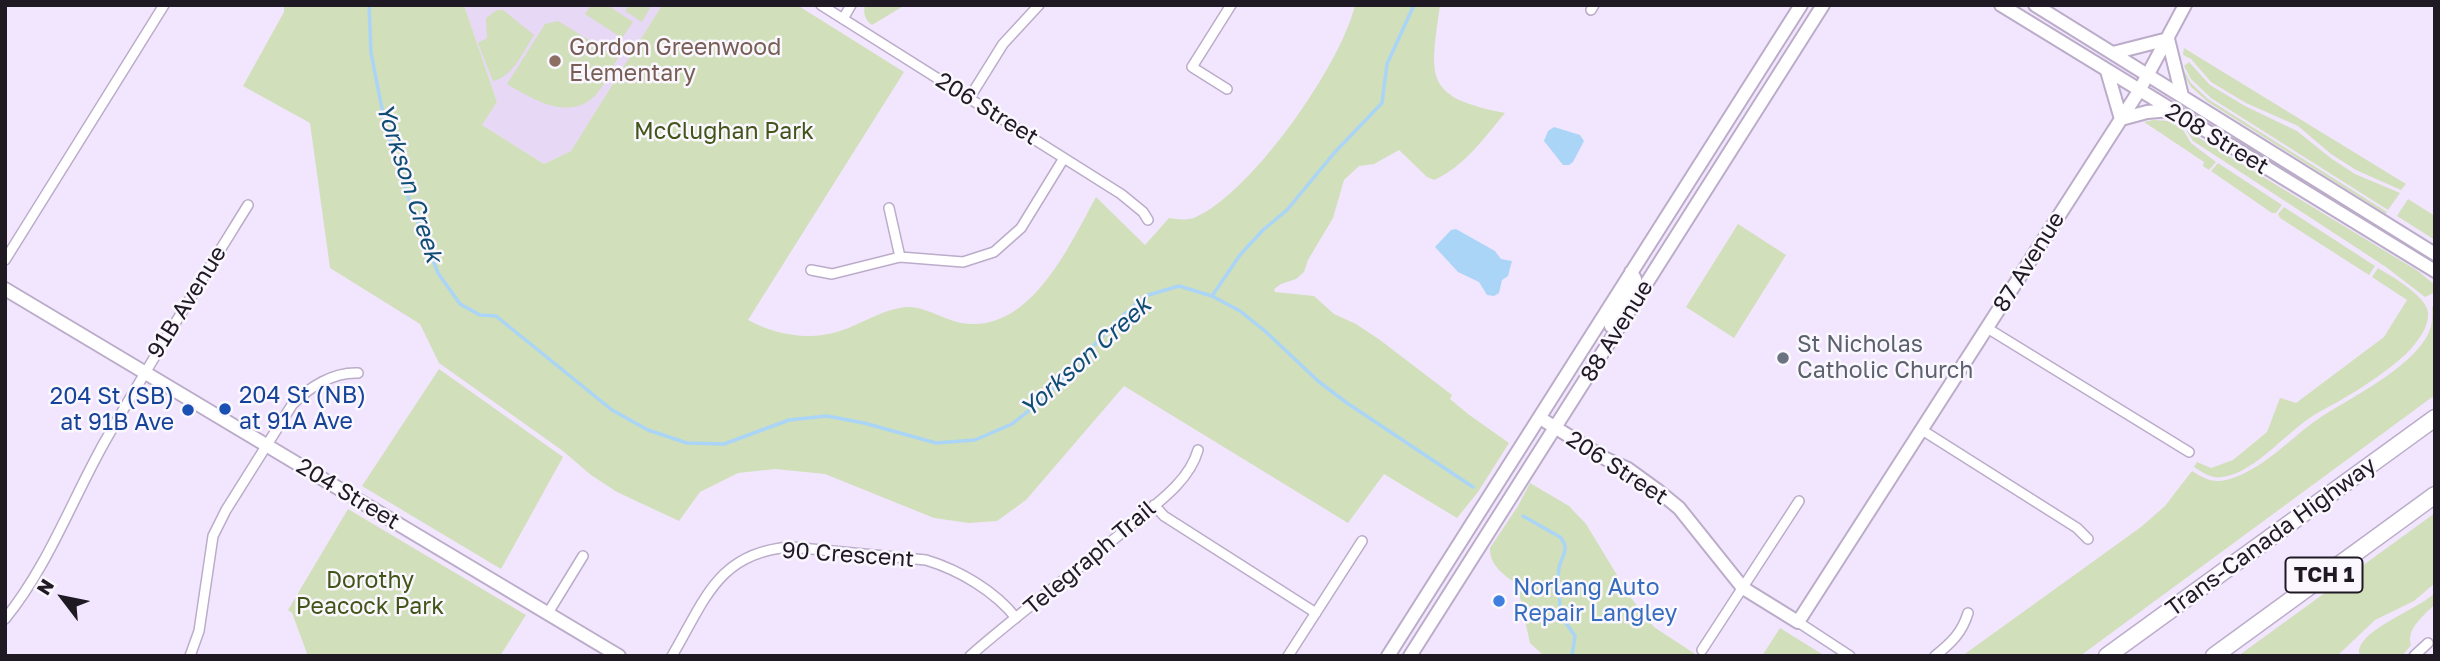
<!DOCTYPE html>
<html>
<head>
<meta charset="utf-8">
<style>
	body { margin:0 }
	#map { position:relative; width:2440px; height:661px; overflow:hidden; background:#f2e6ff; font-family:"Golos Text",sans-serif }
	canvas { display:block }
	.frame { position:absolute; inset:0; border:7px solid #1f1924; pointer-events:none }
	.north { position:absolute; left:28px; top:563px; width:70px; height:70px; -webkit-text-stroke:5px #faf7fe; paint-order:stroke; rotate:302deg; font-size:19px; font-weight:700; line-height:28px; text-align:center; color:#1f1924 }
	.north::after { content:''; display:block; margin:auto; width:24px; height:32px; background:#1f1924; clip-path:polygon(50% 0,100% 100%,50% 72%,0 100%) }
</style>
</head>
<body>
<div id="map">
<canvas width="2440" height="661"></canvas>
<div class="frame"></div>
<div class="north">N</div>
</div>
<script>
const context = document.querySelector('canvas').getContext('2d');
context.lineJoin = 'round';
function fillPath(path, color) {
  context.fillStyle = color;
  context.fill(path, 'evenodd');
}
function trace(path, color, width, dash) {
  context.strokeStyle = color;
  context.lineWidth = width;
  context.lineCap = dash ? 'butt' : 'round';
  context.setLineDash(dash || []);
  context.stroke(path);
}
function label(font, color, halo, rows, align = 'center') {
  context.font = font + ' "Golos Text",sans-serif';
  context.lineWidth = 5;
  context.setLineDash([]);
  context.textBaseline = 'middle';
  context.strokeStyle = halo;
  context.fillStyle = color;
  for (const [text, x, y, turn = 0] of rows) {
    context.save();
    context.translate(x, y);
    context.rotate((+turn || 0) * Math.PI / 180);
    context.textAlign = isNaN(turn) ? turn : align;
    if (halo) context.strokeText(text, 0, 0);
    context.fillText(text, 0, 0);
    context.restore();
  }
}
const built = new Path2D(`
	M464 5H662L571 151 544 164 482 125 497 102Z`);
const green = new Path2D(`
	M284 5H464L497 102 482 125 544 164 571 151 662 5H797L904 72 748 320C776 335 809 341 840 331 861 324 878 312 900 308 921 303 941 319 961 323 1030 335 1069 246 1096 197L1145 245 1169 218C1177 219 1188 221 1196 217 1252 192 1341 65 1355 5H1440C1430 78 1423 97 1505 113 1484 138 1465 166 1434 180L1427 177 1399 150 1374 164 1359 166 1344 180 1333 218 1308 260 1304 272 1296 279 1281 284 1274 289 1275 292 1314 296 1334 314 1356 324 1380 340 1452 395 1450 399 1468 414 1509 443 1478 492 1457 518 1384 474 1348 523 1124 386 1026 500 997 521 969 523 934 518 825 474 775 469 738 473 700 492 679 521 617 492 591 475 563 451 439 363 420 324 330 268 310 123 243 86 284 12Z
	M591 5H607L633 22 622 38 585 14Z
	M629 5H645L650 8 642 22 625 11Z
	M865 5H905L872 25C865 20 863 13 865 5Z
	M497 10H503L534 35C523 52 513 77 493 81L478 43 487 38 486 18Z
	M558 21 618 58C610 70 602 92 590 100 564 119 531 98 507 84L545 24Z
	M2184 48 2406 184 2401 190 2356 170 2331 154 2298 126 2246 103 2211 82 2191 59 2183 55Z
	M2189 62 2210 85 2245 106 2297 131 2332 159 2355 174 2400 193 2388 210 2211 98 2191 79 2184 66Z
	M2183 69 2191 83 2208 99 2387 212 2386 214 2208 102 2191 87 2181 70Z
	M2153 120 2169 121 2183 130 2191 143 2216 162 2209 170 2203 166 2204 162 2144 122Z
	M2186 130 2418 271 2435 285 2433 293 2425 297 2386 267 2193 141Z
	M2218 163 2282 205 2276 213H2272L2211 171Z
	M2408 199 2435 216V240L2397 216Z
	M2284 207 2375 266 2369 275 2280 218 2278 214Z
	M1738 224 1786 255 1734 338 1686 307Z
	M2378 268C2391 276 2427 296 2428 313 2429 327 2418 341 2409 351 2387 373 2348 397 2321 411 2290 427 2257 472 2223 477 2212 479 2203 473 2194 467L2197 462 2211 468 2233 460 2267 432 2280 398 2296 403 2384 337 2407 300 2372 277Z
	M2435 306V395L2080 656H1962L2141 527 2165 506 2192 471C2203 478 2212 483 2226 480 2264 471 2292 435 2324 415 2356 395 2406 370 2426 338 2432 328 2433 318 2432 307Z
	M439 369 563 457 501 569 362 486Z
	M1530 483 1569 506 1586 524 1631 598 1654 627 1698 656H1544L1530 643 1517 584C1505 576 1489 565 1490 548L1518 506Z
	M348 509 526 615 500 656H308L292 613 288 610Z
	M2435 513V583L2414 601 2375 620 2337 656H2238Z
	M2435 593V604C2424 616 2406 628 2411 645L2402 656H2362L2359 653C2358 630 2417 610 2435 593Z
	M1780 628 1825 656H1762Z`);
const water = new Path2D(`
	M1554 127 1580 135 1584 141 1573 162 1569 165H1563L1544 141 1548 131Z
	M1456 229 1495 251 1501 259 1512 261 1508 276 1502 280 1499 293 1494 296 1487 295 1479 282 1458 272 1435 247 1451 230Z`);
const stream = new Path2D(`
	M369 5 371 53 385 124 409 199 438 273 460 304 480 315 496 316 612 410 648 430 687 443 724 444 789 420 827 416 864 423 936 443 975 440 1012 424 1041 401 1120 318 1145 296 1179 286 1212 296 1240 311 1265 331 1318 381 1347 403 1473 487
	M1212 296 1240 255 1263 230 1287 210 1335 152 1382 103 1387 64 1414 5
	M1523 516 1560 537C1563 541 1565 542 1565 547 1566 554 1560 561 1559 568 1556 584 1562 597 1559 613L1575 636 1572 656`);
const street = new Path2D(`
	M821 5 1121 194 1143 212 1148 220
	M1591 10 1594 5
	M843 19 851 5
	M1227 89 1192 67 1231 5
	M970 97 1003 44 1039 5
	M889 208 900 257
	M5 260 164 5
	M811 270 832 274 900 257 963 262 994 252 1021 228 1064 158
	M1987 328 2189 452
	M1922 430 2077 528 2088 539
	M1154 505 1164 516 1316 613
	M548 613 583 556
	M5 619C48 566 71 502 104 443 150 362 199 284 248 205
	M1798 622 1850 656
	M1702 650 1799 501
	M190 656 199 631 213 536 226 510 292 405C309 387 333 372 358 373
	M672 656C705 600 718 552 791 547L926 560C959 570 995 591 1016 618
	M970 656C1022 610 1079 570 1132 524 1156 504 1189 482 1198 450
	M1288 656 1362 541
	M1935 656C1951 643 1962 633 1968 613
	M2414 656 2428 643`);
const secondary = new Path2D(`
	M2001 5 2435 271
	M2035 5 2435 254
	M2168 39 2182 96
	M2113 53 2168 39
	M2107 71 2121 119
	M2121 119 2147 112 2171 110
	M5 289 619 656
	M1611 326 1635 285V279L1631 272
	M1540 418 1606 459 1628 469 1657 490 1679 508 1743 588 1798 622 2139 91 2185 5
	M1388 656 1801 5
	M1410 656 1823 5`);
const highway = new Path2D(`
	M2107 656 2435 418
	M2214 656 2435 495`);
const markers = [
	[555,61,7,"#8d6e63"],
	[1783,358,7,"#6b7280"],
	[225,409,7,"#1a4fb4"],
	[188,410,7,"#1a4fb4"],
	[1499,601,7,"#3f7fe0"]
];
const shields = [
	[2324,575,77]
];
const shieldNames = [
	["TCH 1",2324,575]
];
const educationNames = [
	["Gordon Greenwood",569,48],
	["Elementary",569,74]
];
const streetNames = [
	["206 Street",987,109,32],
	["208 Street",2217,139,31],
	["87 Avenue",2029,262,-58],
	["91B Avenue",187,302,-58],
	["88 Avenue",1617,331,-58],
	["206 Street",1617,468,33],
	["204 Street",348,494,31],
	["Trans-Canada Highway",2271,537,-36],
	["90 Crescent",848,555,4],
	["Telegraph Trail",1090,558,-40]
];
const parkNames = [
	["McClughan Park",724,132],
	["Dorothy",370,581],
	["Peacock Park",370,607]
];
const worshipNames = [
	["St Nicholas",1797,345],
	["Catholic Church",1797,371]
];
const transitNames = [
	["204 St (NB)",239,396],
	["at 91A Ave",239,422],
	["204 St (SB)",174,397,"right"],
	["at 91B Ave",174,423,"right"]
];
const shopNames = [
	["Norlang Auto",1513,588],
	["Repair Langley",1513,614]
];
const waterNames = [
	["Yorkson Creek",409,183,72],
	["Yorkson Creek",1086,357,-42]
];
fillPath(built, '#e7d8f6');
fillPath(green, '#d1dfba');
fillPath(water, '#abd5f7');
trace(stream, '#abd5f7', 3.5);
trace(street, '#bbacc9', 12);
trace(secondary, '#bbacc9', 16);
trace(highway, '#bbacc9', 19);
trace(street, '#fff', 9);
trace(secondary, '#fff', 12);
trace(highway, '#fff', 16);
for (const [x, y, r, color] of markers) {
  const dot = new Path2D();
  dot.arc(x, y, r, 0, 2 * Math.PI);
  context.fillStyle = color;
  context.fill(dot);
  trace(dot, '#faf7fe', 2.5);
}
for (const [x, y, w] of shields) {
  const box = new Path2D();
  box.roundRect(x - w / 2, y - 17.5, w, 35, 5);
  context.fillStyle = '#faf7fe';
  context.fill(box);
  trace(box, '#1f1924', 2);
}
label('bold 21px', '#1f1924', null, shieldNames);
label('23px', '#785e54', '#faf7fe', educationNames, 'left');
label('23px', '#1f1924', '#faf7fe', streetNames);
label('23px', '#425518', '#faf7fe', parkNames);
label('23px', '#5b616d', '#faf7fe', worshipNames, 'left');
label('23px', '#164399', '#faf7fe', transitNames, 'left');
label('23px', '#366cbe', '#faf7fe', shopNames, 'left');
label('italic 24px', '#0f4d74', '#faf7fe', waterNames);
</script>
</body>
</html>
